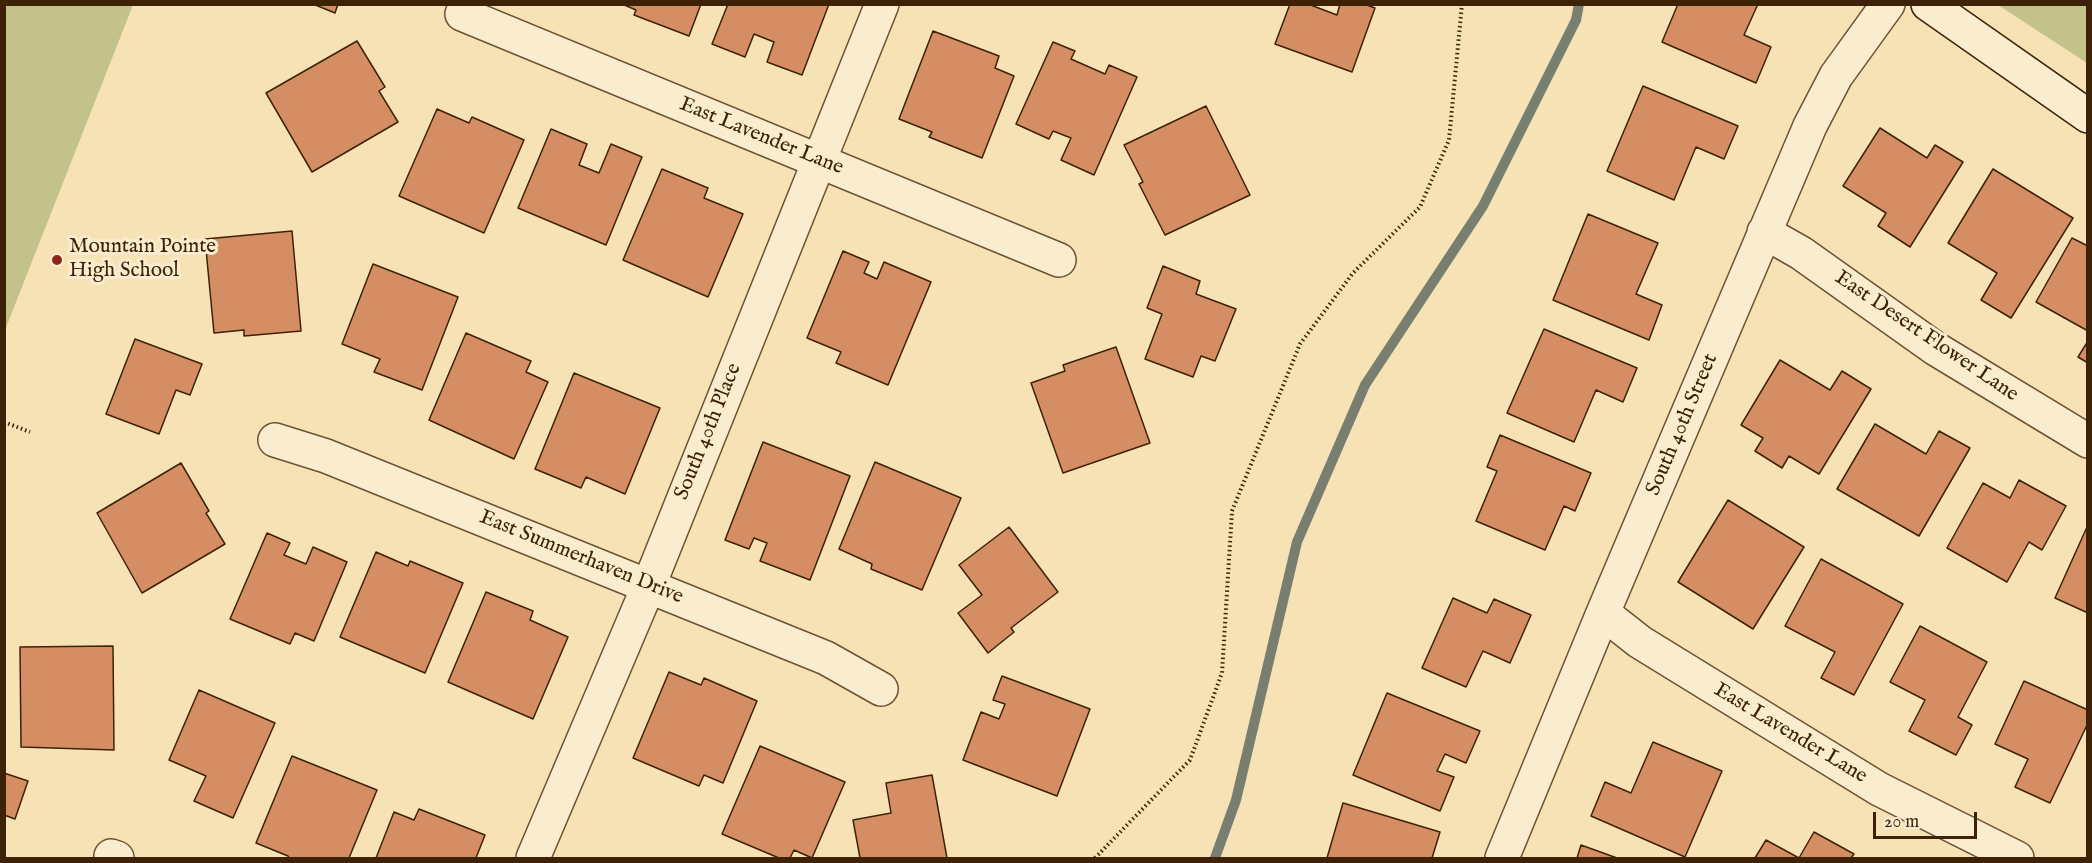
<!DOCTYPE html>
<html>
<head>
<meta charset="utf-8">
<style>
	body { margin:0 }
	#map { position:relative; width:2092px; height:863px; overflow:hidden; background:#f7e2b5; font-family:"IM FELL English",serif }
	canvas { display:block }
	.frame { position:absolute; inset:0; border:6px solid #3e2208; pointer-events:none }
	.scale { position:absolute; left:1873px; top:812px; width:104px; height:27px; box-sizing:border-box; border:3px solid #3e2208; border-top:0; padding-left:8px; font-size:18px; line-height:21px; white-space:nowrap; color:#3e2208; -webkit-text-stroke:4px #faeccf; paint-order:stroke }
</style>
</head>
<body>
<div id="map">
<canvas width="2092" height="863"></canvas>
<div class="frame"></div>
<div class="scale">20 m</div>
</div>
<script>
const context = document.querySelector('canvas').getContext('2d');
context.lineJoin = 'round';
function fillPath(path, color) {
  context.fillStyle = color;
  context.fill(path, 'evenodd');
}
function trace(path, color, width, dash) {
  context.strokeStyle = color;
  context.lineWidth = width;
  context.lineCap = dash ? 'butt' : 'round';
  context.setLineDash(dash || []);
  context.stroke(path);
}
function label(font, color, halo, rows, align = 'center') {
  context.font = font + ' "IM FELL English",serif';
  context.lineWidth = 6;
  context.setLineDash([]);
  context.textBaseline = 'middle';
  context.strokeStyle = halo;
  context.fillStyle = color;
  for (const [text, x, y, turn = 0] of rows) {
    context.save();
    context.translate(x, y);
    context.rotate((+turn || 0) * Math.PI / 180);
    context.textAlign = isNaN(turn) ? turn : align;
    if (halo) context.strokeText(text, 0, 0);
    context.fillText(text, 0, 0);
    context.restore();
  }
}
const green = new Path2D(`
	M4 5H133L5 330H4Z
	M1998 5H2087V63Z`);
const stream = new Path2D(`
	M1215 858 1236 800 1297 542 1365 385 1483 206 1576 20 1579 4`);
const building = new Path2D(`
	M313 4H338L335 13Z
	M622 4H701L689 36 634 15 636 10Z
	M728 4H829L802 75 767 62 774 42 754 34 745 57 712 44Z
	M1290 4H1308L1337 15 1340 4H1364L1375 8 1352 72 1275 44Z
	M1678 4H1758L1744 35 1771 47 1756 83 1662 42Z
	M933 31 999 56 995 68 1014 76 982 158 929 137 932 132 899 119Z
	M357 41 385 87 379 91 398 122 312 172 266 93Z
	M1053 42 1075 51 1071 59 1105 74 1109 65 1137 77 1094 175 1061 160 1071 138 1053 131 1049 139 1016 124Z
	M1643 86 1738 126 1724 159 1696 147 1674 200 1607 171Z
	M1206 106 1250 195 1165 235 1139 184 1143 182 1124 145Z
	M437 109 469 123 472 117 524 140 484 233 399 196Z
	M1880 128 1927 158 1935 145 1963 162 1910 247 1878 226 1886 213 1843 186Z
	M551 129 587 144 579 165 599 173 611 144 642 157 606 245 518 208Z
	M662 169 708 188 704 198 743 214 708 297 623 260Z
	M1993 169 2073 218 2011 318 1981 300 1997 273 1948 243Z
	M1588 214 1658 243 1636 294 1662 305 1649 340 1553 300Z
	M292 231 301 331 244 336V330L214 333 205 239Z
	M2072 238 2088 246V331L2036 302Z
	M843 251 869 262 864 273 877 279 884 262 931 282 888 385 836 363 841 352 807 338Z
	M373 264 458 297 422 390 374 372 380 359 342 344Z
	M1163 266 1200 281 1196 294 1236 309 1215 361 1201 356 1193 377 1145 359 1162 314 1147 308Z
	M1544 329 1637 368 1623 402 1596 390 1574 442 1507 413Z
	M466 333 531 361 526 372 548 382 514 459 429 420Z
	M135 339 202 364 190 395 176 390 159 434 106 414Z
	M2088 341V363L2078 357Z
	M1116 347 1150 443 1063 473 1031 383 1065 371 1063 365Z
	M1780 360 1830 390 1842 371 1871 389 1819 474 1789 456 1782 468 1755 451 1763 438 1741 425Z
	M574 373 660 408 625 494 586 477 581 488 535 469Z
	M1875 424 1926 454 1939 431 1970 448 1919 536 1837 489Z
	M1500 435 1591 473 1575 511 1564 506 1545 550 1476 521 1497 471 1487 467Z
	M763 442 850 476 810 580 760 561 767 543 754 538 749 549 725 540Z
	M875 462 961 498 922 590 871 569 872 564 839 549Z
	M181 463 209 511 206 513 225 544 142 593 97 513Z
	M2019 480 2066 506 2042 550 2029 542 2007 582 1947 548 1983 483 2010 498Z
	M1728 500 1804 547 1753 629 1678 582Z
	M1009 527 1058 592 1011 628 1014 632 988 653 958 613 982 595 959 565Z
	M2087 527H2088V613L2055 598Z
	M267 533 290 543 284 555 306 564 313 547 347 562 314 641 295 633 290 644 230 619Z
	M376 552 408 566 410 561 463 583 425 673 340 637Z
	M1821 559 1903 604 1854 695 1821 678 1835 652 1785 626Z
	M486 592 533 611 530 620 568 637 533 719 448 682Z
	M1453 598 1487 613 1494 599 1531 615 1510 663 1483 651 1466 687 1422 668Z
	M1920 626 1987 662 1958 717 1972 725 1956 755 1909 731 1925 700 1890 682Z
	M113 646 114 750 21 747 20 647Z
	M669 672 701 685 704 678 757 701 723 783 704 775 699 786 633 758Z
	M1002 676 1090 709 1057 796 963 760 981 712 999 719 1005 704 993 700Z
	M2024 681 2088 710V723L2050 803 2015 787 2028 759 1995 744Z
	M199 690 275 723 233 818 194 801 206 776 169 760Z
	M1387 693 1480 731 1466 763 1445 754 1437 771 1454 777 1440 811 1353 775Z
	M1653 742 1722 771 1685 857 1591 816 1605 782 1631 793Z
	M760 746 845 782 812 858 794 850 790 858H779L722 834Z
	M292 756 377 790 349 858H289L288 856 256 843Z
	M4 773 28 781 15 819 4 815Z
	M932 775 947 858H860L853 820 891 813 886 783Z
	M1343 803 1440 832 1432 858H1327Z
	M419 809 485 835 476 858H376L394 812 414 820Z
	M1814 832 1854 854 1851 858H1755L1766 840 1799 858Z
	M1581 845 1617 858H1577Z`);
const path = new Path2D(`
	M4 422 30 432
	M1095 858 1190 760 1222 673 1232 511 1300 344 1353 273 1420 207 1449 140 1462 4`);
const street = new Path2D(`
	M462 14 1059 260
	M1764 232 1801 253 1936 349 2088 441
	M275 440 326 456 826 658 881 689
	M1603 613 1640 642 1879 789 2017 858
	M111 856 117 858
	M533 858 649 585 882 4
	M1502 858 1603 613 1810 126 1836 76 1888 4`);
const secondary = new Path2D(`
	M1928 4 2088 116`);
const markers = [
	[57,260,6,"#8f2418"]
];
const streetNames = [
	["East Lavender Lane",761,137,22],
	["East Desert Flower Lane",1926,337,34],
	["South 40th Street",1683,425,-67],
	["South 40th Place",709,432,-68],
	["East Summerhaven Drive",581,558,22],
	["East Lavender Lane",1790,734,31]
];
const poiNames = [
	["Mountain Pointe",69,248],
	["High School",69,272]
];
fillPath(green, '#c2c28a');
trace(stream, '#787e70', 10);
fillPath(building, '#d58e64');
trace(building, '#3e2208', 1.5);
trace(street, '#6c5233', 36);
trace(secondary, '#3e2208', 36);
trace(path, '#3e2208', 4, [1.5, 3]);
trace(street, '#faeccf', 33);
trace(secondary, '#faeccf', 33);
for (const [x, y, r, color] of markers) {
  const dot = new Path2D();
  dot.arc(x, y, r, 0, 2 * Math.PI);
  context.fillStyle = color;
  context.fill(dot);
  trace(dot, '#faeccf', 2);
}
label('21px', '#3e2208', '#faeccf', streetNames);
label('21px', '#3e2208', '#faeccf', poiNames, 'left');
</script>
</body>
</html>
